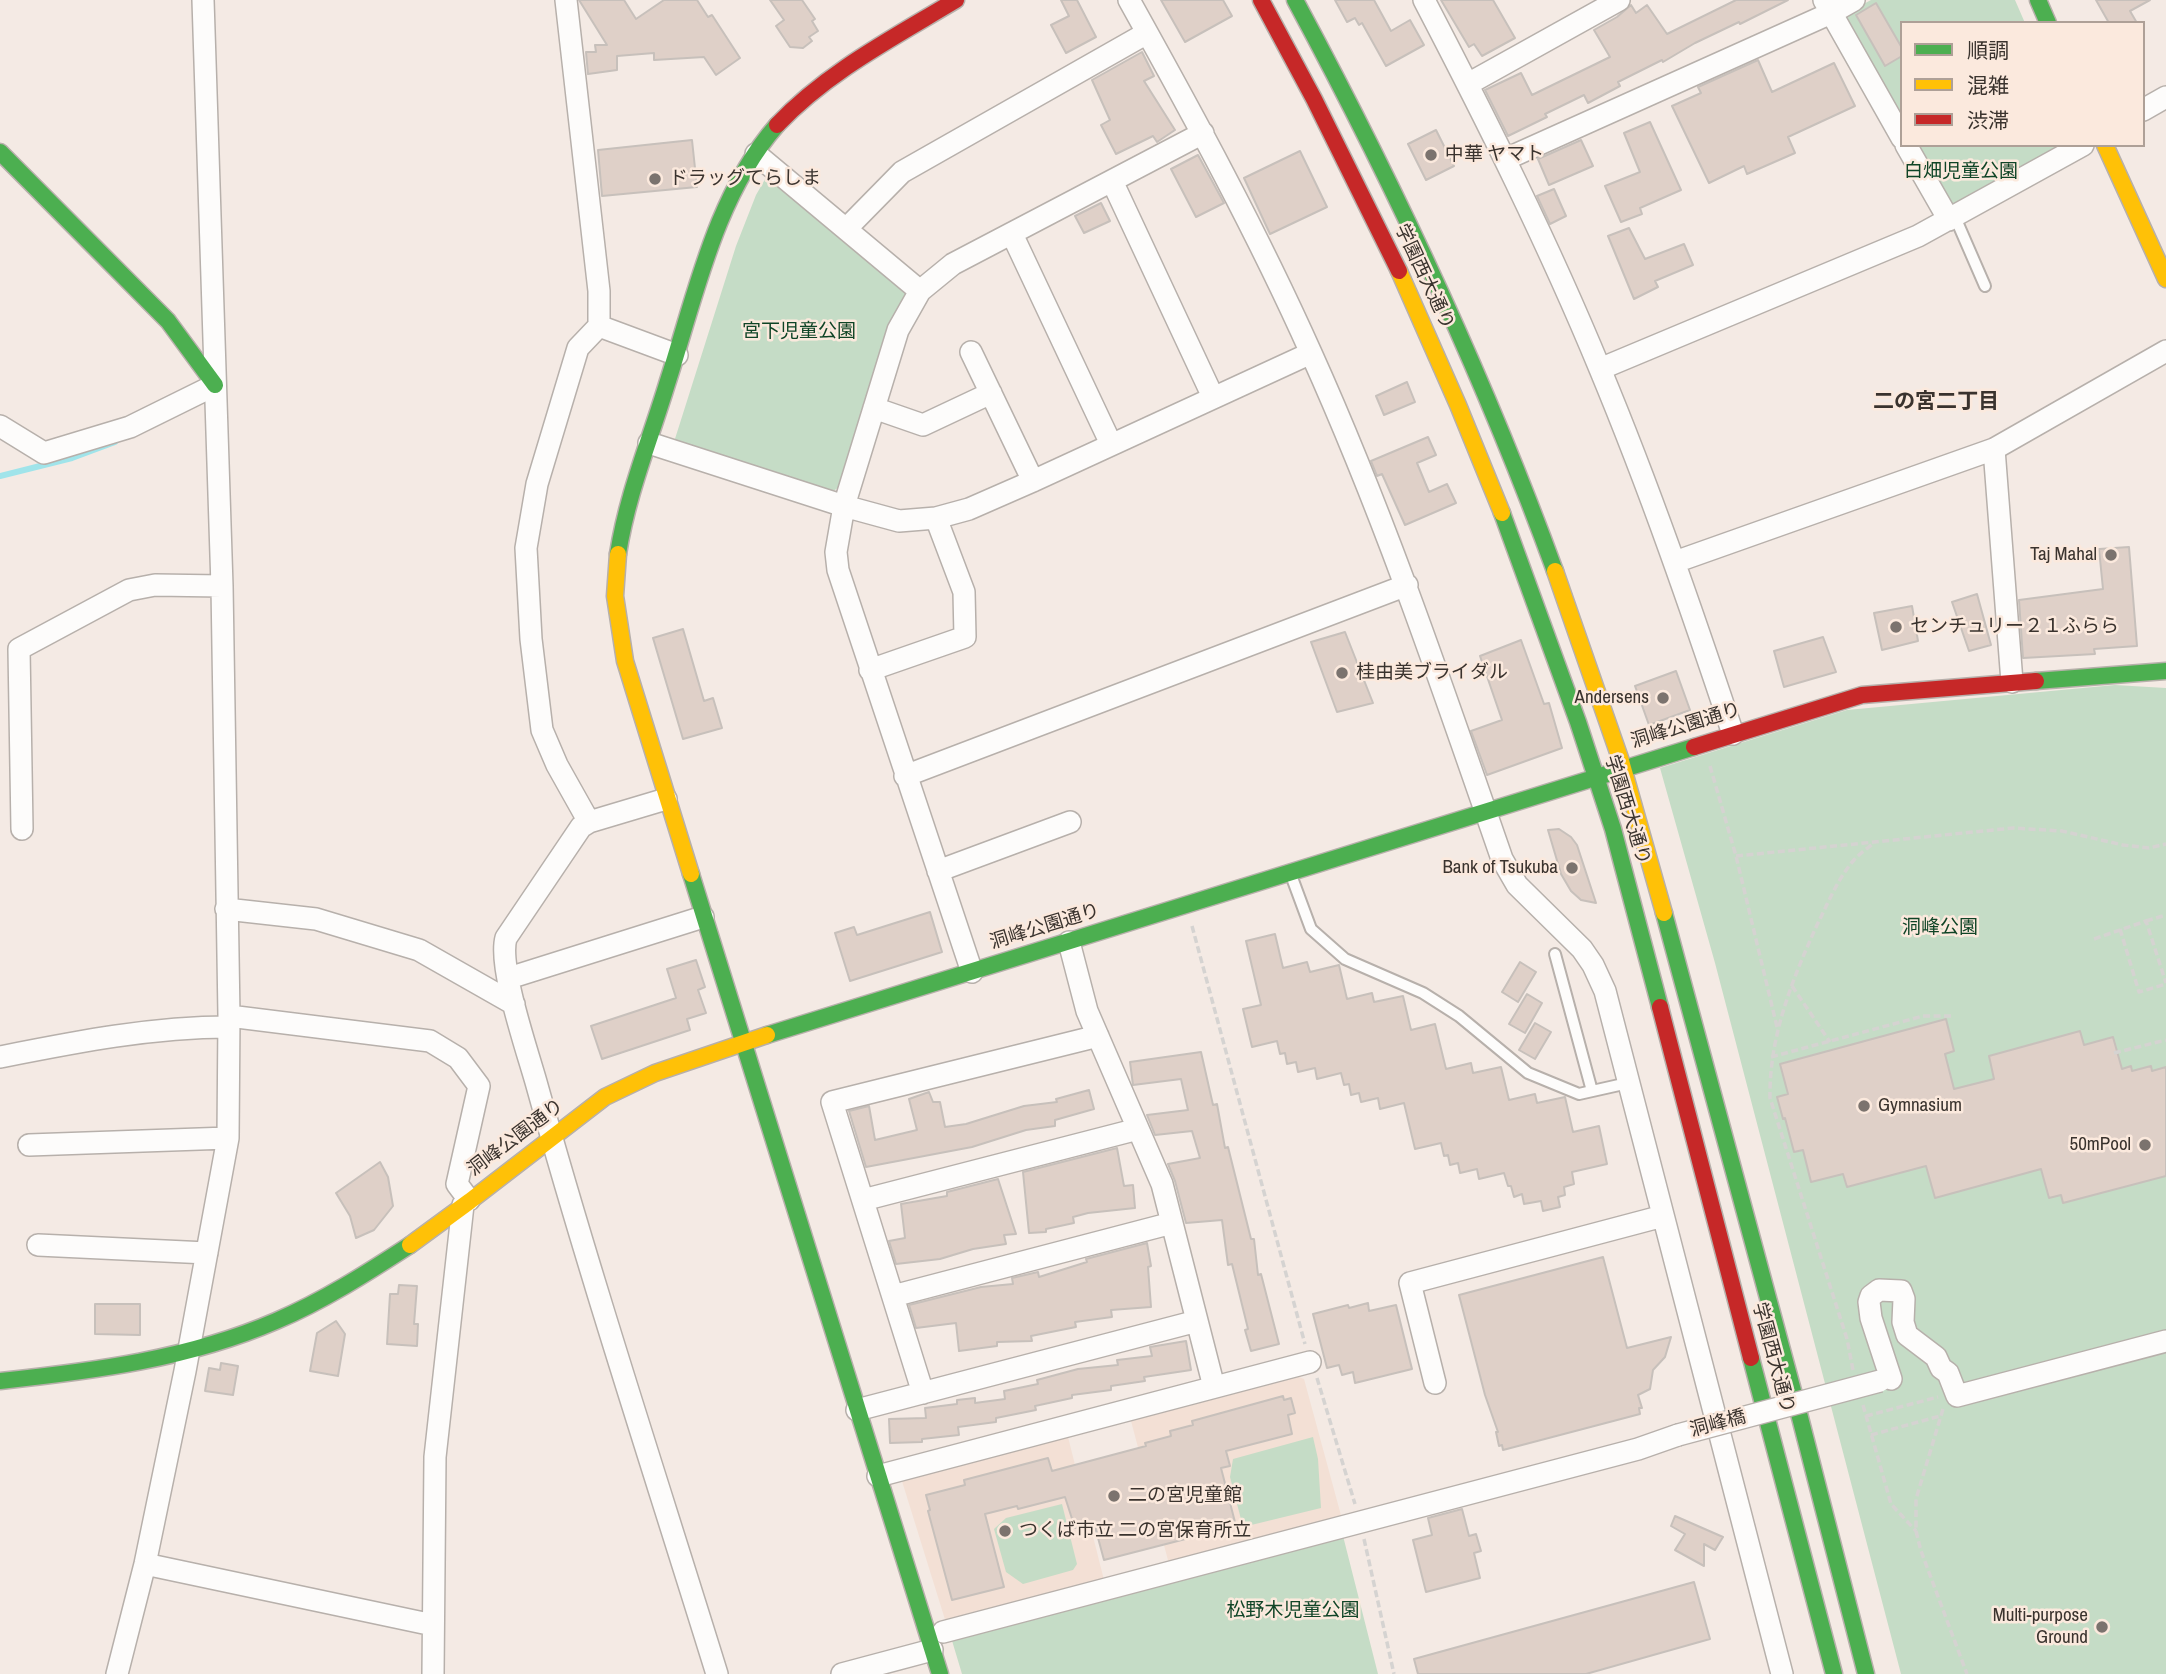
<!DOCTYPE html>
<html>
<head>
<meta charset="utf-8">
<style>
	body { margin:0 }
	#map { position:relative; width:2166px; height:1674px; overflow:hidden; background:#f4eae4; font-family:"Archivo Narrow","Noto Sans JP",sans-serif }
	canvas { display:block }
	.legend { position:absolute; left:1900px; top:21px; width:245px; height:126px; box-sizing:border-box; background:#fbe9dd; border:2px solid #aea097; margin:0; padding:9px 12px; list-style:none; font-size:21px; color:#3a332e }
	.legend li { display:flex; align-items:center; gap:14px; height:35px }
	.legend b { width:35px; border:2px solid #aea097 }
</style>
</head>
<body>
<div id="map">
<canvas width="2166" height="1674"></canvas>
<ul class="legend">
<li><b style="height:9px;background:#4caf50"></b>順調</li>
<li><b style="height:9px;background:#ffc107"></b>混雑</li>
<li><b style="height:9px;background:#c62828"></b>渋滞</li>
</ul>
</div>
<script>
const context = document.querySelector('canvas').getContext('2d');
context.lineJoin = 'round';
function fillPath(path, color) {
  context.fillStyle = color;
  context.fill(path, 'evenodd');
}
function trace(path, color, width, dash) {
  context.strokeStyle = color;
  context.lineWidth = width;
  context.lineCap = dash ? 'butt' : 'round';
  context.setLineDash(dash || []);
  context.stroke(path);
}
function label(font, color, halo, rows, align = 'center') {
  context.font = font + ' "Archivo Narrow","Noto Sans JP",sans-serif';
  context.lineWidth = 5;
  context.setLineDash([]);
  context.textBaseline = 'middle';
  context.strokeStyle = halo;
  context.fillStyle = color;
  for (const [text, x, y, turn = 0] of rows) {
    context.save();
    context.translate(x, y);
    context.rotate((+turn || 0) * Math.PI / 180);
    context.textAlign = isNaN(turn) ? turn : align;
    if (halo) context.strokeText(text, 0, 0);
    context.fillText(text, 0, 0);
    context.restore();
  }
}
const built = new Path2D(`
	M1299 1377 1304 1379 1342 1519 1169 1564 1131 1421Z
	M1068 1437 1105 1584 947 1626 901 1478Z`);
const green = new Path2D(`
	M1871 0H2015L2025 23H1902V125L1845 26 1847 13Z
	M1913 145H2063L1957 206 1946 203Z
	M768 174 907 289V300L839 487 832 492 674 442 736 246 756 195Z
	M2115 685 2166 688V1674H1901L1715 963 1660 768 1847 710Z
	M1313 1437 1318 1459 1321 1508 1243 1527 1230 1477 1233 1459Z
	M1062 1504 1077 1564 1073 1570 1023 1584 1006 1572 994 1529 1006 1518Z
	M1342 1532 1378 1674H962L950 1634Z`);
const stream = new Path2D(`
	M0 476 72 458 115 442`);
const building = new Path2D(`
	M579 0H624L636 19 664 0H697L708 17 712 15 740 58 716 75 704 57 654 60V53L617 56V70L588 74 586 52H596L595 45H607Z
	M770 0H802L815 19 812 21 818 31 809 37 812 41 803 48 790 47 776 26 784 20Z
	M1061 0H1077L1096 37 1066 53 1051 25 1069 16Z
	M1161 0H1223L1232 16 1185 42Z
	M1335 0H1374L1391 31 1410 20 1424 45 1386 66 1362 23 1359 25 1355 18 1347 22Z
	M1441 0H1493L1515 38 1482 56 1474 44 1469 47Z
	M1736 0H1788L1740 24 1739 22 1695 43 1663 62 1662 60 1618 82 1620 86 1588 103 1584 95 1545 114 1547 117 1508 136 1485 90 1521 73 1532 95 1610 57 1594 30 1617 17 1631 5 1636 13 1647 5 1667 34Z
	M2096 0H2150L2130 11 2137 23H2109Z
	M1876 3 1902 48V56L1885 66 1856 15Z
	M1142 52 1154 76 1144 81 1175 130 1157 142 1153 136 1116 154 1101 125 1110 120 1092 80Z
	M1758 60 1772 92 1834 63 1855 106 1788 137 1795 153 1747 174 1744 166 1709 183 1672 106 1701 93 1698 87Z
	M1650 122 1681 190 1640 208 1642 214 1621 222 1605 186 1640 172 1624 133Z
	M1436 130 1454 166 1426 180 1408 144Z
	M692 140 697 187 602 196 598 150Z
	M1581 140 1593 166 1549 185 1538 159Z
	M1300 151 1327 207 1270 234 1244 178Z
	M1198 155 1224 203 1196 217 1171 169Z
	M1554 189 1566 216 1550 224 1537 196Z
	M1101 203 1110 221 1084 233 1075 216Z
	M1629 228 1645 259 1684 244 1693 265 1655 281 1658 287 1634 299 1608 236Z
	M1407 382 1415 402 1384 415 1376 396Z
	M1428 437 1436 455 1417 463 1429 492 1447 484 1456 503 1405 525 1382 474 1377 476 1371 461Z
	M2129 547 2137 646 2094 649 2095 654 2023 658 2019 600 2103 589 2099 549Z
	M1977 594 1991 645 1969 651 1952 602Z
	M1912 606 1918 641 1882 650 1874 613Z
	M683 629 704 701 713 698 722 728 683 739 653 638Z
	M1345 632 1373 703 1337 712 1311 642Z
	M1823 637 1836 672 1784 687 1774 651Z
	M1521 640 1544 704 1549 703 1562 748 1487 775 1471 731 1502 720 1480 656Z
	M1676 671 1690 710 1649 725 1635 686Z
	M1559 829 1571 837 1577 845 1596 903 1581 900 1571 891 1561 874 1548 830Z
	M930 912 942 952 850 981 835 933 854 927 857 935Z
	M1275 934 1283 968 1307 962 1310 972 1339 965 1347 999 1372 993 1374 1002 1403 996 1411 1030 1435 1024 1446 1069 1471 1063 1473 1073 1501 1067 1509 1100 1535 1094 1537 1103 1565 1097 1573 1132 1599 1126 1607 1164 1572 1172 1574 1184 1564 1187 1565 1195 1558 1197 1560 1207 1543 1211 1541 1201 1524 1204 1522 1194 1514 1197 1511 1186H1508L1504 1173 1479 1179 1477 1169 1460 1173 1458 1163 1450 1165 1448 1155 1444 1156 1441 1143 1415 1149 1404 1103 1380 1109 1378 1098 1361 1102 1359 1093 1351 1095 1349 1084 1344 1085 1341 1073 1317 1079 1315 1068 1298 1072 1296 1062 1287 1064 1285 1053 1280 1054 1277 1041 1252 1047 1243 1009 1261 1005 1246 941Z
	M696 960 705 987 698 990 706 1013 687 1019 690 1030 602 1059 591 1026 676 998 667 969Z
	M1520 962 1536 972 1518 1002 1502 992Z
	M1527 994 1542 1003 1525 1033 1509 1024Z
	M1946 1019 1954 1051 1945 1054 1954 1089 1994 1079 1989 1056 2080 1031 2084 1045 2113 1037 2122 1069 2131 1066 2132 1071 2151 1066 2152 1071 2166 1067V1176L2063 1203 2061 1195 2049 1198 2041 1169 1935 1198 1926 1166 1847 1187 1843 1174 1811 1182 1803 1150 1794 1152 1785 1118 1783 1119 1777 1097 1788 1094 1780 1064Z
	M1535 1023 1551 1032 1535 1059 1519 1050Z
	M1201 1052 1213 1105 1217 1104 1225 1148 1228 1147 1251 1239H1254L1258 1275 1261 1274 1279 1344 1251 1351 1245 1330 1248 1329 1232 1264 1228 1265 1222 1220 1186 1223 1175 1181 1168 1164 1200 1158 1192 1131 1155 1135 1147 1115 1188 1110 1181 1079 1133 1085 1130 1062Z
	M1089 1090 1094 1109 1055 1120V1126L1026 1130 972 1147 866 1167 849 1111 869 1106 875 1140 917 1130 909 1099 929 1092 933 1102H940L945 1127 966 1124 1024 1106 1057 1102 1056 1099Z
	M1117 1148 1124 1186 1133 1185 1135 1208 1088 1213 1073 1217 1074 1223 1046 1229V1232L1029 1233 1023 1172Z
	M380 1162 388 1177 393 1206 374 1230 356 1238 350 1216 336 1193Z
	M998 1179 1016 1234 1004 1235 1006 1244 973 1249 940 1259 896 1264 889 1241 905 1238 901 1204 947 1196V1192Z
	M1147 1243 1151 1266 1148 1267 1151 1307 1111 1310 1112 1317 1075 1322 1076 1327 1031 1336 1032 1341 997 1342V1346L959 1351 956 1323 916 1328 909 1305 981 1287 1013 1284 1012 1278 1038 1272 1039 1277 1087 1262 1086 1259Z
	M1603 1257 1627 1348 1671 1337 1665 1357 1653 1370 1650 1389 1638 1395 1642 1408H1639L1640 1414 1503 1450 1502 1445 1499 1446 1496 1432H1498L1485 1395 1459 1295Z
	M399 1285 417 1286 414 1324H418L417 1346 387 1344 390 1294H398Z
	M1368 1303 1369 1311 1396 1305 1412 1369 1355 1383 1353 1372 1342 1375 1339 1365 1327 1368 1313 1314 1348 1305 1349 1308Z
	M95 1304H140V1335L95 1334Z
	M336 1321 345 1334 338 1376 310 1371 317 1333Z
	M1186 1341 1191 1370 1144 1377 1145 1381 1111 1386V1390L1072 1395V1398L1035 1406 1036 1410 996 1418V1422L958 1427 959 1435 922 1439V1442L890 1443 889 1419 926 1418 925 1408 957 1404V1400L975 1398V1403L1005 1399 1004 1391 1038 1384 1037 1380 1078 1369 1118 1365 1117 1360 1152 1356 1150 1347Z
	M221 1363 238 1366 233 1395 205 1391 209 1368 220 1370Z
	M1283 1396 1284 1400 1291 1398 1295 1413 1288 1415 1292 1434 1226 1451 1230 1466 1221 1468 1236 1526 1104 1560 1094 1523 1075 1528 1065 1497 1018 1509 1017 1506 985 1514 1004 1587 952 1600 928 1511 930 1510 926 1495 965 1485 964 1480 1048 1458 1052 1471 1146 1446 1145 1443 1171 1436 1170 1431 1193 1425 1192 1421Z
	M1462 1509 1469 1536 1476 1534 1481 1551 1474 1553 1480 1578 1426 1592 1413 1540 1432 1535 1428 1518Z
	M1675 1516 1723 1537 1715 1550 1704 1544V1566L1675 1550 1685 1534 1671 1526Z
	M1694 1582 1710 1639 1586 1674H1418L1414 1659Z`);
const path = new Path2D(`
	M1710 766 1736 856 1777 1027
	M1736 856 2013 828 2062 831 2123 845 2149 848 2166 844
	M2146 921 2166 915
	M1192 926 1305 1344
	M2120 929 2139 992 2166 984
	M2094 939 2146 921 2166 983
	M1792 986 1830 1042
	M2114 1053 2166 1040
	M1771 1057 1923 1016H1951
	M1853 1370 1847 1339 1770 1098C1769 1037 1792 980 1817 925 1828 903 1838 878 1854 860 1860 853 1868 848 1875 842
	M1317 1378 1355 1504
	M1863 1405 1891 1504 1916 1531
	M1943 1409 1916 1499V1531L1921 1551 1967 1674
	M1866 1416 1938 1397
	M1871 1435 1940 1416
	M1364 1539 1394 1674`);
const lane = new Path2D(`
	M1955 217 1985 286
	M1291 875 1311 929 1345 959 1423 993 1459 1016 1528 1073 1579 1094 1628 1083
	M1555 954 1592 1091`);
const street = new Path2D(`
	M566 0 599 291V326L677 355
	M1129 0C1193 115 1257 232 1311 353 1385 517 1443 689 1502 859L1517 885 1582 949 1593 965 1605 991 1782 1674
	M1424 0C1487 121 1548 243 1600 369 1650 489 1692 611 1733 734
	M1824 0 1902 138
	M1468 84 1619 0
	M2143 110 2166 97
	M1906 145 1949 220
	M756 154 920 291
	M1506 159 1831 13 1854 0
	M1112 181 1213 397
	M846 229 902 172 1147 33
	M1012 234 1111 444
	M971 352 1033 481
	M1600 369 1918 236 2083 145
	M874 408 923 425 991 393
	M0 426 44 453 130 427 215 385
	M649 443 844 506 899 521 936 518 969 509 1033 481 1311 353
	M1994 449 2012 682
	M1675 562 1994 449 2166 351
	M870 670 965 637 964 592 936 518
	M905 776 1407 585
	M666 799 589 822 581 827 506 938C498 966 527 1050 536 1082 591 1280 656 1477 717 1674
	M589 822 557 765 542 730 531 639 526 548 537 484 578 348 599 326
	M22 829 19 649 129 590 155 585 222 586
	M938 871 1070 822
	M226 909 316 919 419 950 514 1004
	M1069 942 1087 1011 1162 1184 1214 1387
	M972 972 838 570 836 552 844 506 898 330 920 291 953 264 1203 133
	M509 978 703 917
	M229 1016 430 1041 458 1058 479 1086 457 1184 469 1200
	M0 1057C76 1042 151 1027 229 1027
	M29 1145 228 1138
	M863 1200 1138 1129
	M38 1245 207 1253
	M893 1296 1172 1223
	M1891 1379 1871 1318 1869 1302 1871 1296 1879 1290 1901 1291 1904 1299 1903 1322 1907 1335 1936 1357 1941 1368 1948 1373 1957 1396 2166 1341
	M1435 1383 1410 1283 1663 1216
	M923 1393 832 1102 1098 1036
	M857 1410 1197 1321
	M878 1476 1310 1362
	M145 1564 433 1625
	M943 1632 1638 1449 1678 1435
	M117 1674 145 1564 185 1371 228 1138 229 1016 222 586 203 0
	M433 1674 435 1457 463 1205
	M842 1674 932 1650`);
const fast = new Path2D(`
	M1295 0C1394 184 1483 374 1555 571
	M2038 0 2048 23
	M0 152 168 321 215 385
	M1502 513 1578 722 1613 829 1660 1007
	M618 554C627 495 650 440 667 384 695 298 715 196 777 125
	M2036 681 2166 671
	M691 874 940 1674
	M1664 913 1795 1398 1866 1674
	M767 1035 1694 747
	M1751 1358 1834 1674
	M0 1381C94 1371 188 1359 276 1321 323 1301 367 1273 410 1245`);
const slow = new Path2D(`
	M2105 145 2166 279
	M1399 271 1458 405 1502 513
	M618 554 615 596 625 661 691 874
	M1555 571 1621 761 1664 913
	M410 1245 470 1201 605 1097 655 1073 767 1035`);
const jam = new Path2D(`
	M1261 0 1314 99 1399 271
	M777 125C827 72 893 38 956 0
	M1694 747 1862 695 2036 681
	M1660 1007 1751 1358`);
const streetBridge = new Path2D(`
	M1678 1435 1880 1381`);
const markers = [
	[1431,155,7,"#7b736e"],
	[655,179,7,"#7b736e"],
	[2111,555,7,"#7b736e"],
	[1896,627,7,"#7b736e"],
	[1342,673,7,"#7b736e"],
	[1663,698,7,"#7b736e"],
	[1572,868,7,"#7b736e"],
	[1864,1106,7,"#7b736e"],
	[2145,1145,7,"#7b736e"],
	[1114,1496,7,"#7b736e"],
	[1005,1531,7,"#7b736e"],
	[2102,1627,7,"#7b736e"]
];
const poiNames = [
	["中華 ヤマト",1445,155],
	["ドラッグてらしま",669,179],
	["Taj Mahal",2097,555,"right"],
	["センチュリー２１ふらら",1910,627],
	["桂由美ブライダル",1356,673],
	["Andersens",1649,698,"right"],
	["Bank of Tsukuba",1558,868,"right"],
	["Gymnasium",1878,1106],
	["50mPool",2131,1145,"right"],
	["二の宮児童館",1128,1496],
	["つくば市立 二の宮保育所立",1019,1531],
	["Multi-purpose",2088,1616,"right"],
	["Ground",2088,1638,"right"]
];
const parkNames = [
	["白畑児童公園",1961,172],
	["宮下児童公園",799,332],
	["洞峰公園",1940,928],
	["松野木児童公園",1293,1611]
];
const streetNames = [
	["学園西大通り",1424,277,65],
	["洞峰公園通り",1686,726,-17],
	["学園西大通り",1627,810,73],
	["洞峰公園通り",1045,927,-17],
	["洞峰公園通り",516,1138,-37],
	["学園西大通り",1773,1358,75],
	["洞峰橋",1718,1424,-15]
];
const neighbourhoodNames = [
	["二の宮二丁目",1936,402]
];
fillPath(built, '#f3e0d5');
fillPath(green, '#c5dcc6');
trace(stream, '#a0e4ea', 6);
fillPath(building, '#dfd0c8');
trace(building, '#c7c0bb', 2);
trace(lane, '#b7b0ab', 14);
trace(street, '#b7b0ab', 24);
trace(fast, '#b7b0ab', 19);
trace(slow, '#b7b0ab', 19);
trace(jam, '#b7b0ab', 19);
trace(path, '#d5d3d1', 3.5, [7, 3.5]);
trace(lane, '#fdfcfb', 10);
trace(street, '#fdfcfb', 21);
trace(fast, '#4caf50', 16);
trace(slow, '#ffc107', 16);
trace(jam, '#c62828', 16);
trace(streetBridge, '#b7b0ab', 24, []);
trace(streetBridge, '#fdfcfb', 21);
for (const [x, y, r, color] of markers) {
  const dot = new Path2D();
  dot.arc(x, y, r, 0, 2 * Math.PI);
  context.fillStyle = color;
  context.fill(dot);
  trace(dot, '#fbe9dd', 2.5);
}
label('19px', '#3a332e', '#fbe9dd', poiNames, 'left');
label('19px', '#0f4426', '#fbe9dd', parkNames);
label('19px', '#3a332e', '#fbe9dd', streetNames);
label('bold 21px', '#3a332e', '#fbe9dd', neighbourhoodNames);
</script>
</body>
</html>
